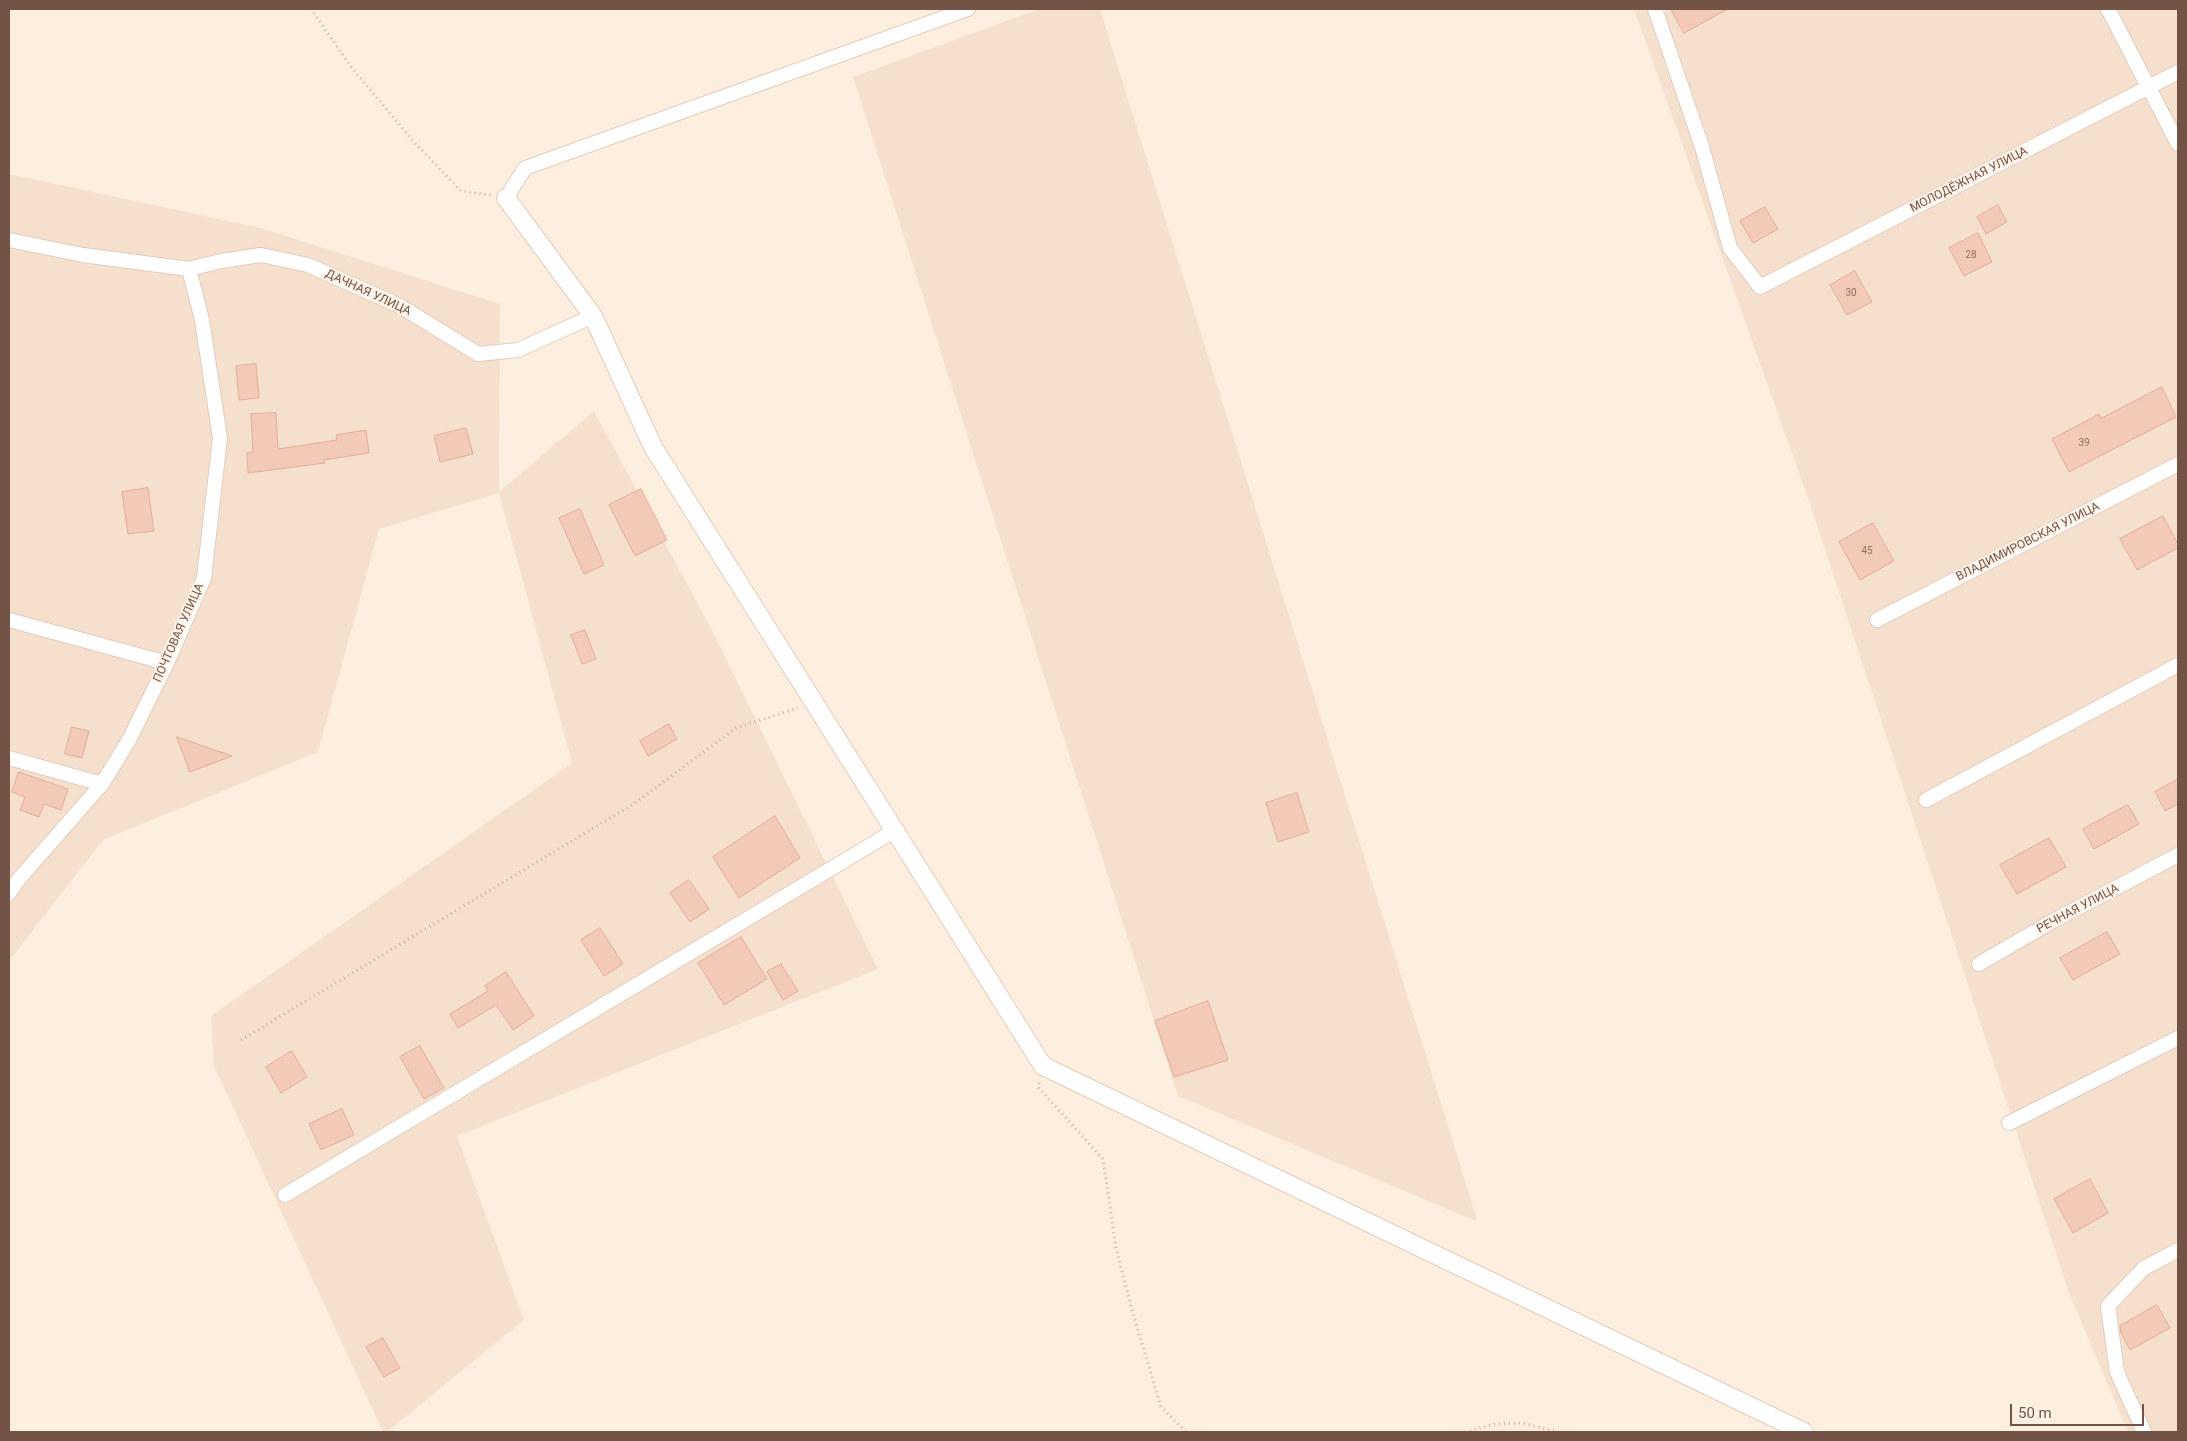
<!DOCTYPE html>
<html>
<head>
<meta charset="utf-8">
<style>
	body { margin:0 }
	#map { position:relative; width:2187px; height:1441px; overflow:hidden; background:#fdefe0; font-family:Roboto,sans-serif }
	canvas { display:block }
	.frame { position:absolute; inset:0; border:10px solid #745347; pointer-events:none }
	.scale { position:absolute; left:2010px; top:1404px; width:134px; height:22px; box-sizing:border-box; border:2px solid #745347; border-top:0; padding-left:6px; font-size:15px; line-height:18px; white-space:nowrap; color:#745347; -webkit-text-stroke:4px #fff3e7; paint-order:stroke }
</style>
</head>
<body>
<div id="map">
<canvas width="2187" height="1441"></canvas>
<div class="frame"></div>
<div class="scale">50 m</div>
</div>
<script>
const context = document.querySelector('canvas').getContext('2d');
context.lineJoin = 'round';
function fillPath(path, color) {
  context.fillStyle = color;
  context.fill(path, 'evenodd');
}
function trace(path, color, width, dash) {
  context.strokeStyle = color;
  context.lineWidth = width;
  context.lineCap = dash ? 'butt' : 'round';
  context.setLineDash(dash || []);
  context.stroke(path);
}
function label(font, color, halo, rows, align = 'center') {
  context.font = font + ' Roboto,sans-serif';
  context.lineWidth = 4;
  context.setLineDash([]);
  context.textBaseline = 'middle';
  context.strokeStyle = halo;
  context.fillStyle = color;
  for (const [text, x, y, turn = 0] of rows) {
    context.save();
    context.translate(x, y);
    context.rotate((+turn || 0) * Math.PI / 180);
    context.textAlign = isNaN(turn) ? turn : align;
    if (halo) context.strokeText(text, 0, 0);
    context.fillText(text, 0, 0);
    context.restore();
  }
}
const residential = new Path2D(`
	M1039 9H1100L1478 1222 1178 1096 853 77Z
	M1634 9H2178V1432H2128L2069 1293 1810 504Z
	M9 174 261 228 500 304 499 492 594 411 714 634 878 969 457 1136 524 1320 387 1432H383L214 1066 211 1016 572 763 499 493 379 529 318 752 103 840 9 961Z`);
const building = new Path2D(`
	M1671 9H1728L1684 33Z
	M1998 205 2007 222 1986 234 1977 217Z
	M1765 207 1778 229 1753 243 1740 221Z
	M1978 233 1992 262 1964 276 1949 248Z
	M1855 271 1872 302 1847 315 1830 285Z
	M256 364 259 398 239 400 236 366Z
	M2162 387 2176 417 2069 472 2052 439 2099 414 2101 418Z
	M276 413 278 449 337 440 336 435 366 430 369 453 324 460 325 463 248 473 247 453 253 452 251 414Z
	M466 428 473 454 440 462 434 436Z
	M148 488 154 531 128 534 122 492Z
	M641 489 667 540 635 556 609 505Z
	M580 509 604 565 584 574 559 518Z
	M2163 516 2178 544V548L2137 570 2120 539Z
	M1873 523 1894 561 1860 580 1839 542Z
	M585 630 596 659 582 664 571 635Z
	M669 724 677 739 648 756 640 741Z
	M72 727 89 731 82 758 65 754Z
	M177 737 232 756 190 772Z
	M19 772 68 789 61 810 44 804 39 817 20 810 25 797 12 792Z
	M2178 779V804L2165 811 2155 792Z
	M1297 793 1309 832 1278 842 1266 803Z
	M2128 805 2139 824 2094 849 2083 829Z
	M775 816 800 858 739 898 713 857Z
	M2049 838 2066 867 2017 894 2000 865Z
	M689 880 709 909 690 922 670 893Z
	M600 928 623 964 604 976 581 940Z
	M2107 932 2120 954 2073 980 2060 958Z
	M741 937 767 979 724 1005 698 963Z
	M781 964 798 991 783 1000 767 972Z
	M506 972 534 1016 513 1030 496 1005 458 1028 450 1014 488 991 485 986Z
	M1208 1001 1228 1060 1174 1077 1155 1021Z
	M420 1046 444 1088 424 1099 400 1057Z
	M292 1051 307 1077 281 1093 266 1067Z
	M342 1109 354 1135 321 1150 309 1124Z
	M2090 1179 2108 1213 2073 1233 2054 1199Z
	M2157 1305 2170 1328 2130 1350 2121 1333 2120 1326Z
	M383 1338 400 1368 384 1377 366 1347Z`);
const path = new Path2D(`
	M311 9 352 68 413 141 461 191 491 195
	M241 1040 635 803 736 728 798 708
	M1039 1083 1038 1087 1103 1159 1116 1248 1132 1310 1161 1407 1186 1432
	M1465 1432 1494 1424 1521 1423 1559 1432`);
const minor = new Path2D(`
	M1655 9 1702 147 1730 248 1760 287 2178 72
	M2108 9 2178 144
	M506 198 525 168 968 9
	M9 240 83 255 189 269 221 261 261 255 308 265 400 306 478 354 518 350 593 316
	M9 620 167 663
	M1877 620 2178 464
	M9 758 102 784
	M1926 800 2178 665
	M9 893 18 880 102 784 129 740 167 663 204 578 220 438 202 320 189 269
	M1979 964 2051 922 2178 855
	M2009 1123 2178 1038
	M285 1195 894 831
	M2144 1432 2117 1372 2108 1306 2144 1268 2178 1250`);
const tertiary = new Path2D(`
	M506 198 593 316 653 447 1043 1066 1804 1432`);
const numberNames = [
	["28",1971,255],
	["30",1851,293],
	["39",2084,443],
	["45",1867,551]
];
const streetNames = [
	["МОЛОДЁЖНАЯ УЛИЦА",1969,180,-27],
	["ДАЧНАЯ УЛИЦА",368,293,25],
	["ВЛАДИМИРОВСКАЯ УЛИЦА",2028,542,-27],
	["ПОЧТОВАЯ УЛИЦА",179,633,-66],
	["РЕЧНАЯ УЛИЦА",2078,909,-28]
];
fillPath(residential, '#f5e0ce');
fillPath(building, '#f3c9b7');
trace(building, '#e6ae97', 1);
trace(minor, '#e3ccbf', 16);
trace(tertiary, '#e3ccbf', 20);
trace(path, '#d7ac9a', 3, [1, 4]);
trace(minor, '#fff', 14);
trace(tertiary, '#fff', 18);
label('10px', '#947063', null, numberNames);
label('12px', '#745347', '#fff3e7', streetNames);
</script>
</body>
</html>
